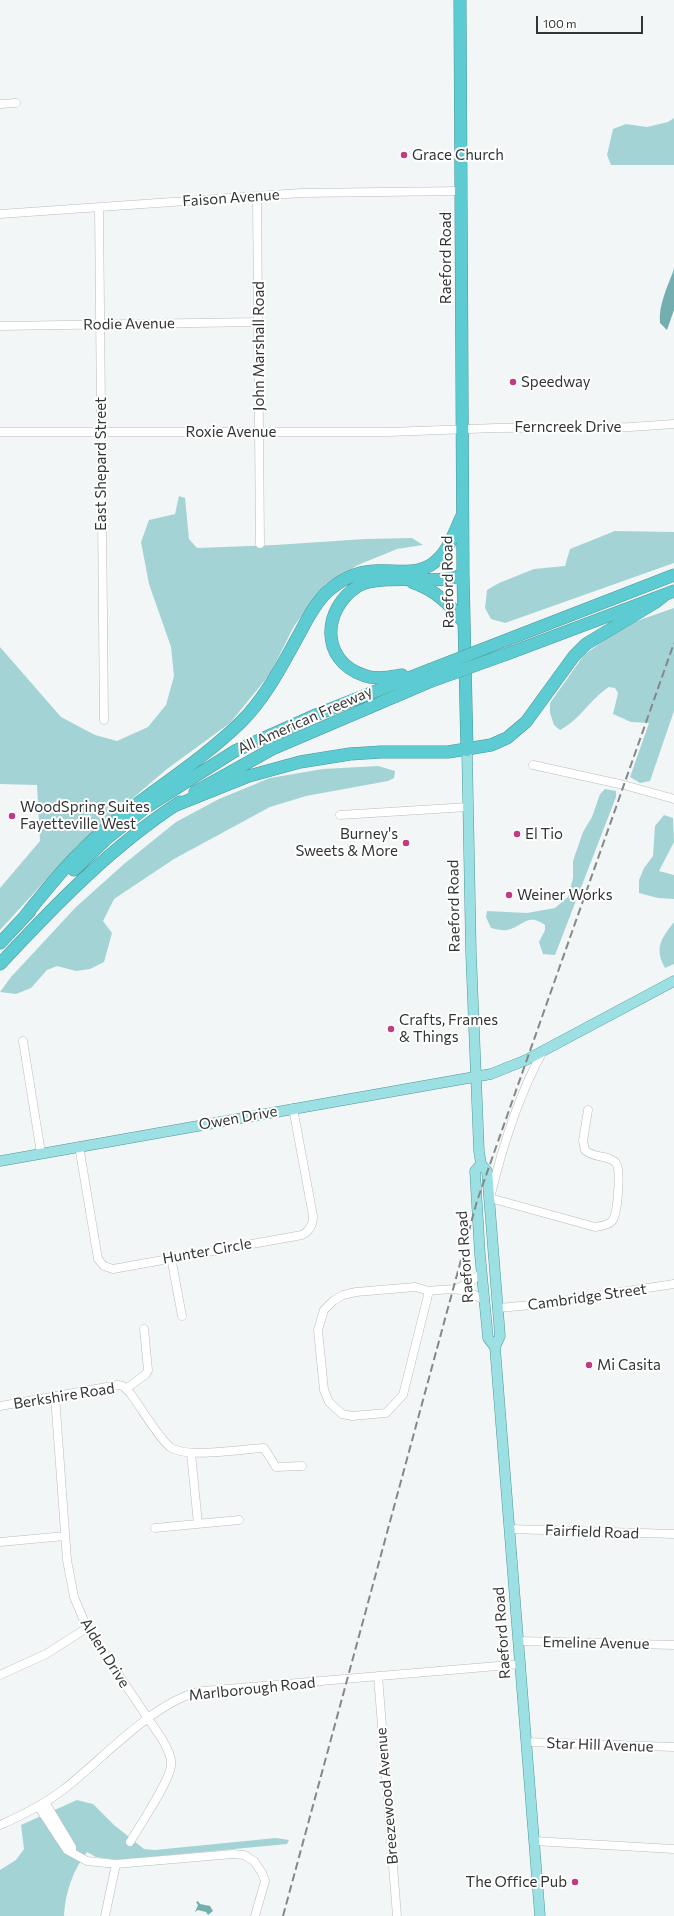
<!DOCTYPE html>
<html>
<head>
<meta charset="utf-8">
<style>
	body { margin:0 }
	#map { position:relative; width:674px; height:1916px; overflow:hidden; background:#f2f6f6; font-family:Commissioner,sans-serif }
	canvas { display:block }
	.scale { position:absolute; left:536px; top:16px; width:107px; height:18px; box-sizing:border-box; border:2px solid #333535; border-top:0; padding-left:5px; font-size:12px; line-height:14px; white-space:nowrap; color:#333535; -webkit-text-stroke:3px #fff; paint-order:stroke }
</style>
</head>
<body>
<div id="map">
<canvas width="674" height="1916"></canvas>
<div class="scale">100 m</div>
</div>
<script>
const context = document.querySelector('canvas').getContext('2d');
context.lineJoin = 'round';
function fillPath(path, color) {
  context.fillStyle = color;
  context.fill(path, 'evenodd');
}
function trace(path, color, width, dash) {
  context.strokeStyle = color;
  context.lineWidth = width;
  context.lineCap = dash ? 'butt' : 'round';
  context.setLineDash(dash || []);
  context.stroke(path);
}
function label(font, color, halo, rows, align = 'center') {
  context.font = font + ' Commissioner,sans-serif';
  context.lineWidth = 4;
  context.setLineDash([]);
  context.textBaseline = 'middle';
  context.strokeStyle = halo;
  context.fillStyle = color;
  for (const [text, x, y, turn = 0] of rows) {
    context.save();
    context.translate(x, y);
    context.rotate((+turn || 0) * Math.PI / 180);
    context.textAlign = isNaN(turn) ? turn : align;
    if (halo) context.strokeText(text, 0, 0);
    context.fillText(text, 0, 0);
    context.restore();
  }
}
const green = new Path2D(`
	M674 118V165H611L607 155 613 129 626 124 647 127 668 122Z
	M179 496 185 498 189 539 197 548 275 545 365 539 412 538 423 545 397 549 358 565 326 584 294 626 270 674 230 723 167 769 78 845 0 930V888L40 841 37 785 0 784V647L61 717 95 735 117 741 148 727 166 705 174 676 171 647 149 584 141 542 149 520 175 514Z
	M615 531 674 532V563L505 623 491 619 485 608 487 590 499 583 534 569 565 566 570 549Z
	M674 608V711L650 781 640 783 630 777 649 723 631 722 613 714 618 693 615 688 609 687C590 699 580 720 560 730L554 725 550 713V703L584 655 613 634 634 622Z
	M378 766 395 771 394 778 388 781 306 796 270 807 174 859 114 899 103 921 112 933 104 962 90 969 76 971 57 966 47 970 31 988 16 994 0 992 11 977 76 907 124 864 176 822 219 799 270 778 323 769Z
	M605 789 616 791V797L555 955 543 954 539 942 545 930V925C527 912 523 927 507 930 503 931 496 929 491 928L486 917 487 911 527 913 555 908 568 897 573 878V861L583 832 592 817 600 794Z
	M664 815 673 818 674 842 659 871 674 875V899L658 898 639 893V880L644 868 653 856 655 826Z
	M674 922V964L665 968C654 948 661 939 674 922Z
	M77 1800 93 1804 114 1825 144 1849 155 1850 276 1838 289 1840 287 1844 118 1860 96 1857 87 1852C73 1870 65 1893 64 1916H0V1870L16 1860 24 1849 21 1825Z`);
const water = new Path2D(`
	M674 269V310L667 330 660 323C658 305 668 286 674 269Z
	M198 1901 200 1904 210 1906 213 1911 208 1915 206 1912 198 1910 195 1912 198 1905 196 1902Z`);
const minor = new Path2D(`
	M0 104 16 103
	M257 197 260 544
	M99 208 104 720
	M0 214 301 193 462 191
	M0 326 259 322
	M0 432H389L496 428 630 427 674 424
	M533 765 624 785 674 799
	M340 815 468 807
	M23 1041 41 1153
	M543 1051C518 1096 502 1148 490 1198L595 1227C601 1226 607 1226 612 1221 618 1214 621 1170 616 1163 608 1154 594 1159 585 1150L583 1141 588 1110
	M79 1146 98 1259 104 1266 113 1269 302 1235C310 1231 313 1225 313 1216L293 1108
	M171 1257 182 1316
	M415 1287 429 1291 403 1395 386 1413 352 1416 342 1414 329 1402 324 1390 318 1330 324 1310 333 1301 343 1295 356 1292Z
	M458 1288 472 1281 482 1272
	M429 1291C452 1288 463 1287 484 1300
	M499 1308 542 1304 674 1284
	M126 1389 146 1374 148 1370 144 1329
	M55 1396 67 1560 74 1597 87 1628 162 1739C166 1747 172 1755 171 1765 171 1779 139 1827 130 1842
	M0 1406 118 1385 123 1386 130 1393C141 1407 157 1436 170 1447 186 1459 242 1449 264 1448L276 1467 302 1466
	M191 1453 198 1524
	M155 1528 239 1520
	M510 1529 674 1534
	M0 1542 65 1536
	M519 1641 674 1645
	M0 1675 46 1654 87 1628
	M378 1676 397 1916
	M526 1742 674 1747
	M45 1802 72 1847V1852
	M38 1806 67 1850 87 1861 116 1864
	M0 1825C23 1815 45 1804 64 1789 102 1760 157 1698 203 1691L521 1664
	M534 1841 674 1849
	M105 1916 116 1864 233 1854 244 1855 254 1861 262 1873 265 1881 255 1916`);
const major = new Path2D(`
	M467 750 471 953 479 1151 481 1164 487 1171 500 1336 495 1347 540 1916
	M0 1161 491 1074 526 1060 674 981
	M481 1164 475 1171 480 1255 488 1338 495 1347`);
const highway = new Path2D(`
	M460 0 463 575 467 750
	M412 582C435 590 450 604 464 623
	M509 639 674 575
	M507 654 674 591
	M402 675C389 677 375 680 363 675 320 660 322 609 358 586 376 575 426 582 448 579 453 578 458 576 463 575
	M195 792 272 749 429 682
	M174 806 249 776 300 762 350 754 381 752H448L491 745 507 738 526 722 574 656 586 644 656 602 666 594
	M74 870 105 840 145 808 235 751 318 714 429 670
	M25 916C50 885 74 855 104 830 149 792 199 763 241 722 265 698 280 669 296 640 305 624 313 606 326 593 339 581 356 572 373 571 397 569 422 578 440 557 450 547 455 530 462 516
	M0 943 30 911
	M0 964C55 905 112 846 180 802`);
const rail = new Path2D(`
	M283 1916 477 1201 674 643`);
const highwayBridge = new Path2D(`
	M429 670 509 639
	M429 682 507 654`);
const markers = [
	[404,155,4,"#bf3c84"],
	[513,382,4,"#bf3c84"],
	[12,816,4,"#bf3c84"],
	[517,834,4,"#bf3c84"],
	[406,843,4,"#bf3c84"],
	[509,895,4,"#bf3c84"],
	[391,1029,4,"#bf3c84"],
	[589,1365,4,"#bf3c84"],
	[575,1882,4,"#bf3c84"]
];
const poiNames = [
	["Grace Church",412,155],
	["Speedway",521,382],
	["WoodSpring Suites",20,807],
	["Fayetteville West",20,824],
	["Burney's",398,834,"right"],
	["Sweets & More",398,851,"right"],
	["El Tio",525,834],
	["Weiner Works",517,895],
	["Crafts, Frames",399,1020],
	["& Things",399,1037],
	["Mi Casita",597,1365],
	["The Office Pub",567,1882,"right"]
];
const streetNames = [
	["Faison Avenue",231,198,-4],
	["Raeford Road",446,258,-90],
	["Rodie Avenue",129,324,-1],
	["John Marshall Road",259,346,-90],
	["Ferncreek Drive",568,427],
	["Roxie Avenue",231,432],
	["East Shepard Street",101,464,-90],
	["Raeford Road",448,582,-91],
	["All American Freeway",305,720,-24],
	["Raeford Road",454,906,-91],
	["Owen Drive",238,1118,-10],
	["Hunter Circle",207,1251,-10],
	["Raeford Road",465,1257,-94],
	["Cambridge Street",587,1297,-8],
	["Berkshire Road",64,1396,-9],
	["Fairfield Road",592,1532,2],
	["Raeford Road",502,1633,-94],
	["Emeline Avenue",596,1643,1],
	["Alden Drive",105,1653,58],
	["Marlborough Road",252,1689,-6],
	["Star Hill Avenue",600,1745,2],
	["Breezewood Avenue",387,1796,-95]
];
fillPath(green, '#a4d3d6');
fillPath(water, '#75aeb1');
trace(minor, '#b8bcbc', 9);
trace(major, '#4e979b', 11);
trace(highway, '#4e979b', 13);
trace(minor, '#fff', 8);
trace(major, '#9de0e4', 10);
trace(highway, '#5cccd2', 12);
trace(rail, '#858888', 2, [8, 4]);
trace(highwayBridge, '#4e979b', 13, []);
trace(highwayBridge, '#5cccd2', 12);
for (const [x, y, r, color] of markers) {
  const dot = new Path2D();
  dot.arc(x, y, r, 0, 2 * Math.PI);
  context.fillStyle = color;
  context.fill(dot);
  trace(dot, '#fff', 1.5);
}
label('15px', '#333535', '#fff', poiNames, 'left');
label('15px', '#333535', '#fff', streetNames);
</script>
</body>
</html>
